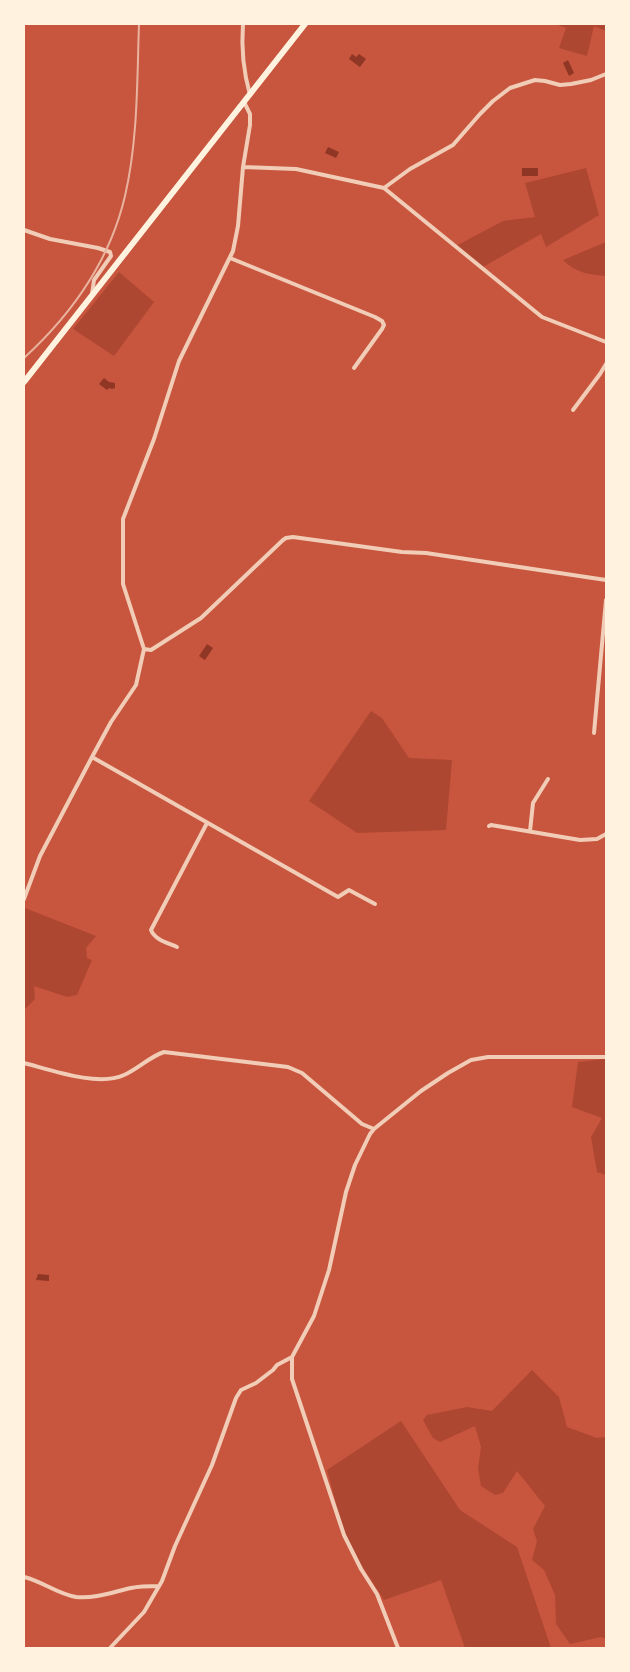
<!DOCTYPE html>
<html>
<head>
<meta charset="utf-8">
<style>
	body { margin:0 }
	#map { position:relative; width:630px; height:1672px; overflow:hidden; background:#c8553d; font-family:"DM Sans",sans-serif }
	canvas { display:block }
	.frame { position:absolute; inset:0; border:25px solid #fff3e0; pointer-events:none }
</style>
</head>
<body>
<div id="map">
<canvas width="630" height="1672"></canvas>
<div class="frame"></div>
</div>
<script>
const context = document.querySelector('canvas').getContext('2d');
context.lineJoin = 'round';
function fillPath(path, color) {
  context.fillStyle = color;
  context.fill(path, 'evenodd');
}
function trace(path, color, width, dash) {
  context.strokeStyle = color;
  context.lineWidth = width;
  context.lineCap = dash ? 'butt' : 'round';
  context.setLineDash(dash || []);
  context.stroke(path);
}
const green = new Path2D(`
	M555 24H606V31L594 26 587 56 559 48 566 28Z
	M586 168 599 215 546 247 541 234 483 267 456 246 503 221 535 217 525 183Z
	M606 242V276C590 275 574 272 563 260Z
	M119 272 154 302 114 356 73 329Z
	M371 711 382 718 409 758 452 760 446 830 357 833 309 801Z
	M25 908 96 936 86 948 87 958 92 960 77 995 67 997 34 986 35 999 24 1010Z
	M606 1059V1175L597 1172 591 1137 602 1118 572 1107 578 1062Z
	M532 1370 559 1397 567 1427 597 1438 606 1437V1639L601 1637 570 1644 556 1624 555 1595 544 1570 532 1560 537 1541 533 1529 545 1506 517 1471 503 1493 495 1495 481 1486 478 1469 481 1447 475 1426 440 1442 433 1438 423 1420 427 1415 467 1407 492 1411Z
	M401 1421 460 1510 517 1547 551 1648H465L441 1580 384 1600 346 1541 327 1470Z`);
const water = new Path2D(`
	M352 54 356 57 359 54 366 59 360 67 349 59Z
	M568 60 574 73 569 76 563 63Z
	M328 147 339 152 336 158 325 153Z
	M522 168H538V176H522Z
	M104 378 109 382 115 383V388L112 389 109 388 107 390 99 384Z
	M207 644 213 648 205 660 199 656Z
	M38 1274 49 1275V1281L36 1280Z`);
const minor = new Path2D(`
	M243 24C241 50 243 70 250 95
	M243 167 296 169 384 188 542 317 606 342
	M384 188 410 169 453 145 480 114 493 101 510 88 535 80 545 81 560 85 571 84 591 80 606 74
	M24 230 50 239 98 248 110 252 111 256 94 280 92 294
	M230 258 375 317 382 321 384 325 382 329 354 368
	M573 410 600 374 606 364
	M144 649 151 650 201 618 283 540 286 538 293 537 402 552 426 553 606 580
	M594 733 606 600
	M92 757 338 897 349 890 375 904
	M489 826 491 825 580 840 597 839 606 834
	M530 831 533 803 548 779
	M24 899 40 856 92 757 111 722 136 685 144 649 123 584V519L154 439 179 361 233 251 238 226 243 167 250 125V114L244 102
	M177 947C168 943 155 940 151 930L207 823
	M24 1063C51 1070 98 1087 124 1075 138 1069 149 1057 164 1052L288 1067 302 1073 362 1124 374 1129
	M24 1577C42 1581 57 1594 76 1597 95 1599 113 1592 131 1588 140 1586 150 1586 159 1586
	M110 1648 144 1612 162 1581 175 1546 212 1465 236 1398 241 1390 256 1383 273 1370 277 1365 292 1357
	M398 1648 377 1594 361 1569 344 1535 292 1379V1357L314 1316 329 1270 346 1192 355 1165 370 1134 374 1129 421 1091 448 1073 471 1060 488 1057H606`);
const primary = new Path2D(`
	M24 382 305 24`);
const rail = new Path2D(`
	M24 358C72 314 110 260 125 196 138 140 137 81 139 24`);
fillPath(green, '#ae4732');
fillPath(water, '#8f3625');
trace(minor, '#f1ccb7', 4);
trace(primary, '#fff3e0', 6);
trace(rail, '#e9b49f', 2);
</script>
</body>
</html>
